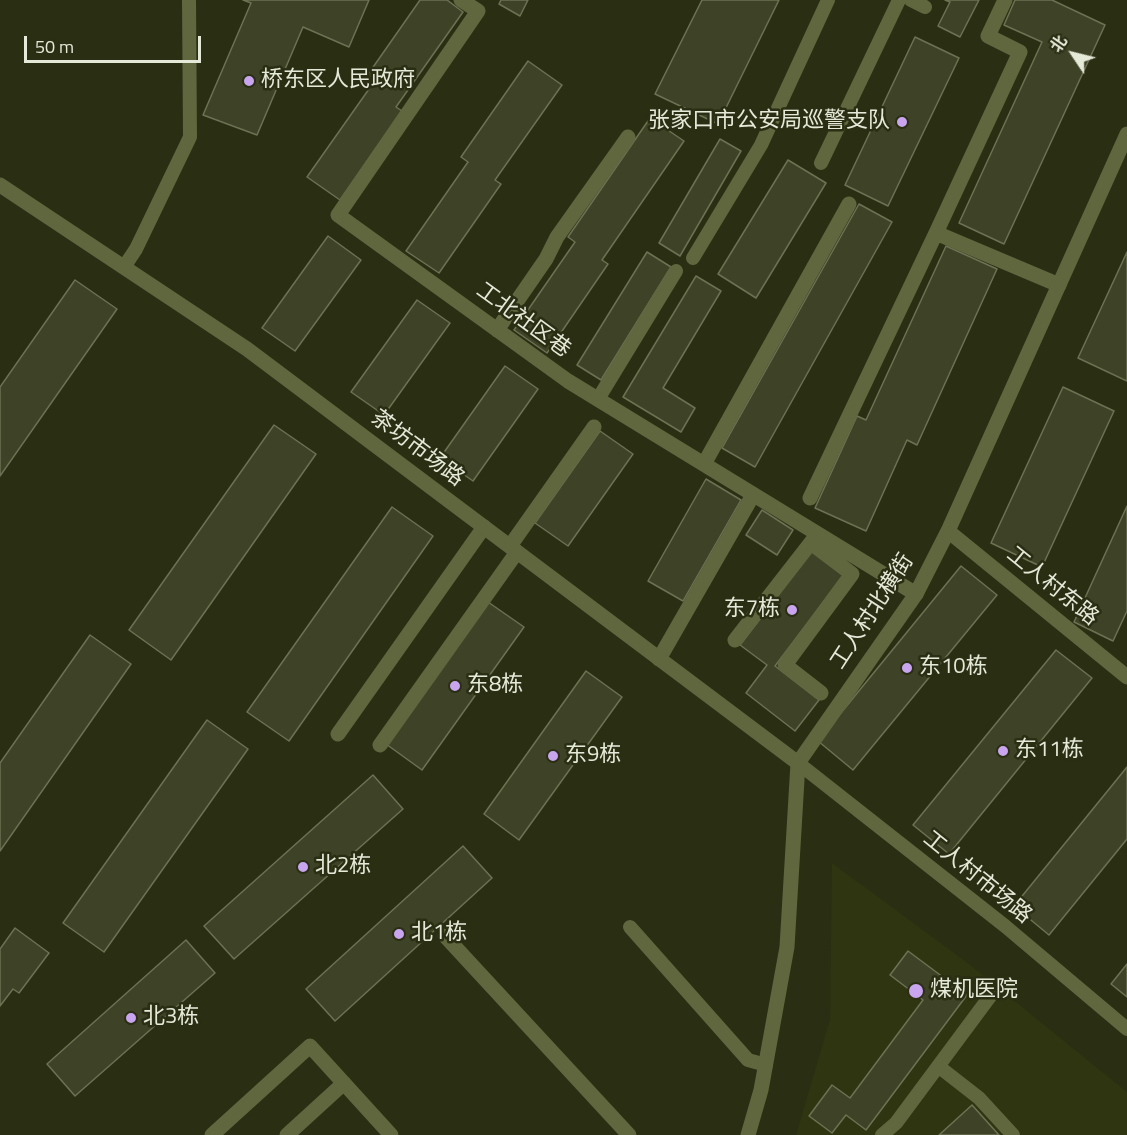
<!DOCTYPE html>
<html>
<head>
<meta charset="utf-8">
<style>
	body { margin:0 }
	#map { position:relative; width:1127px; height:1135px; overflow:hidden; background:#2a2e13; font-family:"Titillium Web","Noto Sans SC",sans-serif }
	canvas { display:block }
	.north { position:absolute; left:1043px; top:24px; width:60px; height:60px; -webkit-text-stroke:4px #2a2e13; paint-order:stroke; rotate:305deg; font-size:16px; font-weight:700; line-height:24px; text-align:center; color:#e5e9d8 }
	.north::after { content:''; display:block; margin:auto; width:21px; height:27px; background:#e5e9d8; clip-path:polygon(50% 0,100% 100%,50% 72%,0 100%) }
	.scale { position:absolute; left:24px; top:36px; width:177px; height:27px; box-sizing:border-box; border:3px solid #e5e9d8; border-top:0; padding-left:8px; font-size:18px; line-height:21px; white-space:nowrap; color:#e5e9d8; -webkit-text-stroke:4px #2a2e13; paint-order:stroke }
</style>
</head>
<body>
<div id="map">
<canvas width="1127" height="1135"></canvas>
<div class="north">北</div>
<div class="scale">50 m</div>
</div>
<script>
const context = document.querySelector('canvas').getContext('2d');
context.lineJoin = 'round';
function fillPath(path, color) {
  context.fillStyle = color;
  context.fill(path, 'evenodd');
}
function trace(path, color, width, dash) {
  context.strokeStyle = color;
  context.lineWidth = width;
  context.lineCap = dash ? 'butt' : 'round';
  context.setLineDash(dash || []);
  context.stroke(path);
}
function label(font, color, halo, rows, align = 'center') {
  context.font = font + ' "Titillium Web","Noto Sans SC",sans-serif';
  context.lineWidth = 5;
  context.setLineDash([]);
  context.textBaseline = 'middle';
  context.strokeStyle = halo;
  context.fillStyle = color;
  for (const [text, x, y, turn = 0] of rows) {
    context.save();
    context.translate(x, y);
    context.rotate((+turn || 0) * Math.PI / 180);
    context.textAlign = isNaN(turn) ? turn : align;
    if (halo) context.strokeText(text, 0, 0);
    context.fillText(text, 0, 0);
    context.restore();
  }
}
const built = new Path2D(`
	M832 863 969 964 1127 1092V1135H796L830 1019Z`);
const building = new Path2D(`
	M243 0H369L349 47 303 27 257 135 203 115 251 3Z
	M420 0H447L463 12 396 107 402 111 340 200 307 177 369 89 362 83Z
	M501 0H528L520 16 499 4Z
	M702 0H779L718 124 655 94Z
	M945 0H979L960 37 938 26 950 2Z
	M1015 0H1052L1105 25 1004 244 959 223 1042 42 1004 25Z
	M915 37 959 58 888 206 845 185Z
	M528 61 562 85 495 180 501 184 439 273 406 251 468 162 461 157Z
	M650 118 684 141 602 260 608 264 547 353 514 330 575 242 568 237Z
	M720 139 741 151 680 256 659 243Z
	M788 160 826 183 756 298 718 274Z
	M859 204 892 222 755 467 722 448Z
	M328 236 361 260 295 351 262 328Z
	M946 246 997 269 917 445 907 440 866 531 815 508 857 416 866 420Z
	M647 252 671 267 601 380 577 365Z
	M1127 252V381L1078 358Z
	M696 276 721 291 663 388 695 408 681 432 623 397Z
	M75 280 117 309 0 476V387Z
	M417 300 450 323 384 415 351 392Z
	M505 366 538 389 473 481 440 458Z
	M1063 387 1114 411 1042 567 991 543Z
	M274 425 316 454 171 660 129 630Z
	M600 431 633 454 568 546 535 523Z
	M706 479 741 500 683 601 648 581Z
	M1127 506V611L1113 641 1074 622Z
	M392 507 433 536 289 741 247 712Z
	M762 510 793 530 777 555 746 535Z
	M812 551 844 575 775 666 819 700 795 731 746 693 767 665 740 645Z
	M961 566 997 595 853 770 818 741Z
	M488 602 524 627 422 770 386 744Z
	M90 635 131 664 0 851V763Z
	M1056 650 1092 678 949 854 913 825Z
	M586 671 622 697 519 840 484 814Z
	M207 720 248 749 104 952 63 923Z
	M1127 767V839L1049 935 1014 906Z
	M373 775 403 809 234 959 204 926Z
	M463 846 492 878 335 1021 306 989Z
	M15 928 49 953 19 993 13 989 0 1006V949Z
	M186 940 215 973 75 1096 47 1064Z
	M908 951 967 995 866 1130 846 1115 832 1133 809 1116 832 1085 850 1098 923 1000 890 975Z
	M1127 964V997L1111 984Z
	M972 1105 999 1135H939Z`);
const service = new Path2D(`
	M911 0 925 7
	M821 163 899 0
	M693 258 761 145 828 0
	M124 267 136 249 190 137 189 0
	M598 399 676 271
	M798 763 1005 926 1127 1029
	M630 927 748 1060 766 1065
	M938 1066 979 1098 1013 1135
	M882 1135 896 1123 991 995`);
const minor = new Path2D(`
	M461 0 478 11 338 215 568 381 916 594
	M936 233 1059 285
	M497 330 546 259 557 237 628 137
	M704 464 849 204
	M810 498 936 233 1020 52 988 36 1005 0
	M811 543 852 574 785 665 821 693
	M510 546 594 427
	M735 640 816 536
	M659 659 753 495
	M338 734 484 527
	M380 745 517 552
	M445 936 629 1135
	M212 1135 310 1046 391 1135
	M287 1135 344 1083`);
const tertiary = new Path2D(`
	M0 185 247 349 798 763
	M948 531 1127 677
	M748 1135 761 1090 787 947 798 763 916 594 948 531 1127 134`);
const markers = [
	[249,81,6,"#c8a5ee"],
	[902,122,6,"#c8a5ee"],
	[792,610,6,"#c8a5ee"],
	[907,668,6,"#c8a5ee"],
	[455,686,6,"#c8a5ee"],
	[1003,751,6,"#c8a5ee"],
	[553,756,6,"#c8a5ee"],
	[303,867,6,"#c8a5ee"],
	[399,934,6,"#c8a5ee"],
	[916,991,8,"#c8a5ee"],
	[131,1018,6,"#c8a5ee"]
];
const poiNames = [
	["桥东区人民政府",261,81],
	["张家口市公安局巡警支队",890,122,"right"],
	["东7栋",780,610,"right"],
	["东10栋",919,668],
	["东8栋",467,686],
	["东11栋",1015,751],
	["东9栋",565,756],
	["北2栋",315,867],
	["北1栋",411,934],
	["煤机医院",930,991],
	["北3栋",143,1018]
];
const streetNames = [
	["工北社区巷",523,321,36],
	["茶坊市场路",417,449,37],
	["工人村东路",1052,587,39],
	["工人村北横街",873,612,-57],
	["工人村市场路",977,878,39]
];
fillPath(built, '#2f3411');
fillPath(building, '#3e4327');
trace(building, '#6d7254', 1.5);
trace(service, '#60663e', 14);
trace(minor, '#60663e', 15);
trace(tertiary, '#60663e', 15);
for (const [x, y, r, color] of markers) {
  const dot = new Path2D();
  dot.arc(x, y, r, 0, 2 * Math.PI);
  context.fillStyle = color;
  context.fill(dot);
  trace(dot, '#2a2e13', 2);
}
label('22px', '#e5e9d8', '#2a2e13', poiNames, 'left');
label('22px', '#e5e9d8', '#2a2e13', streetNames);
</script>
</body>
</html>
